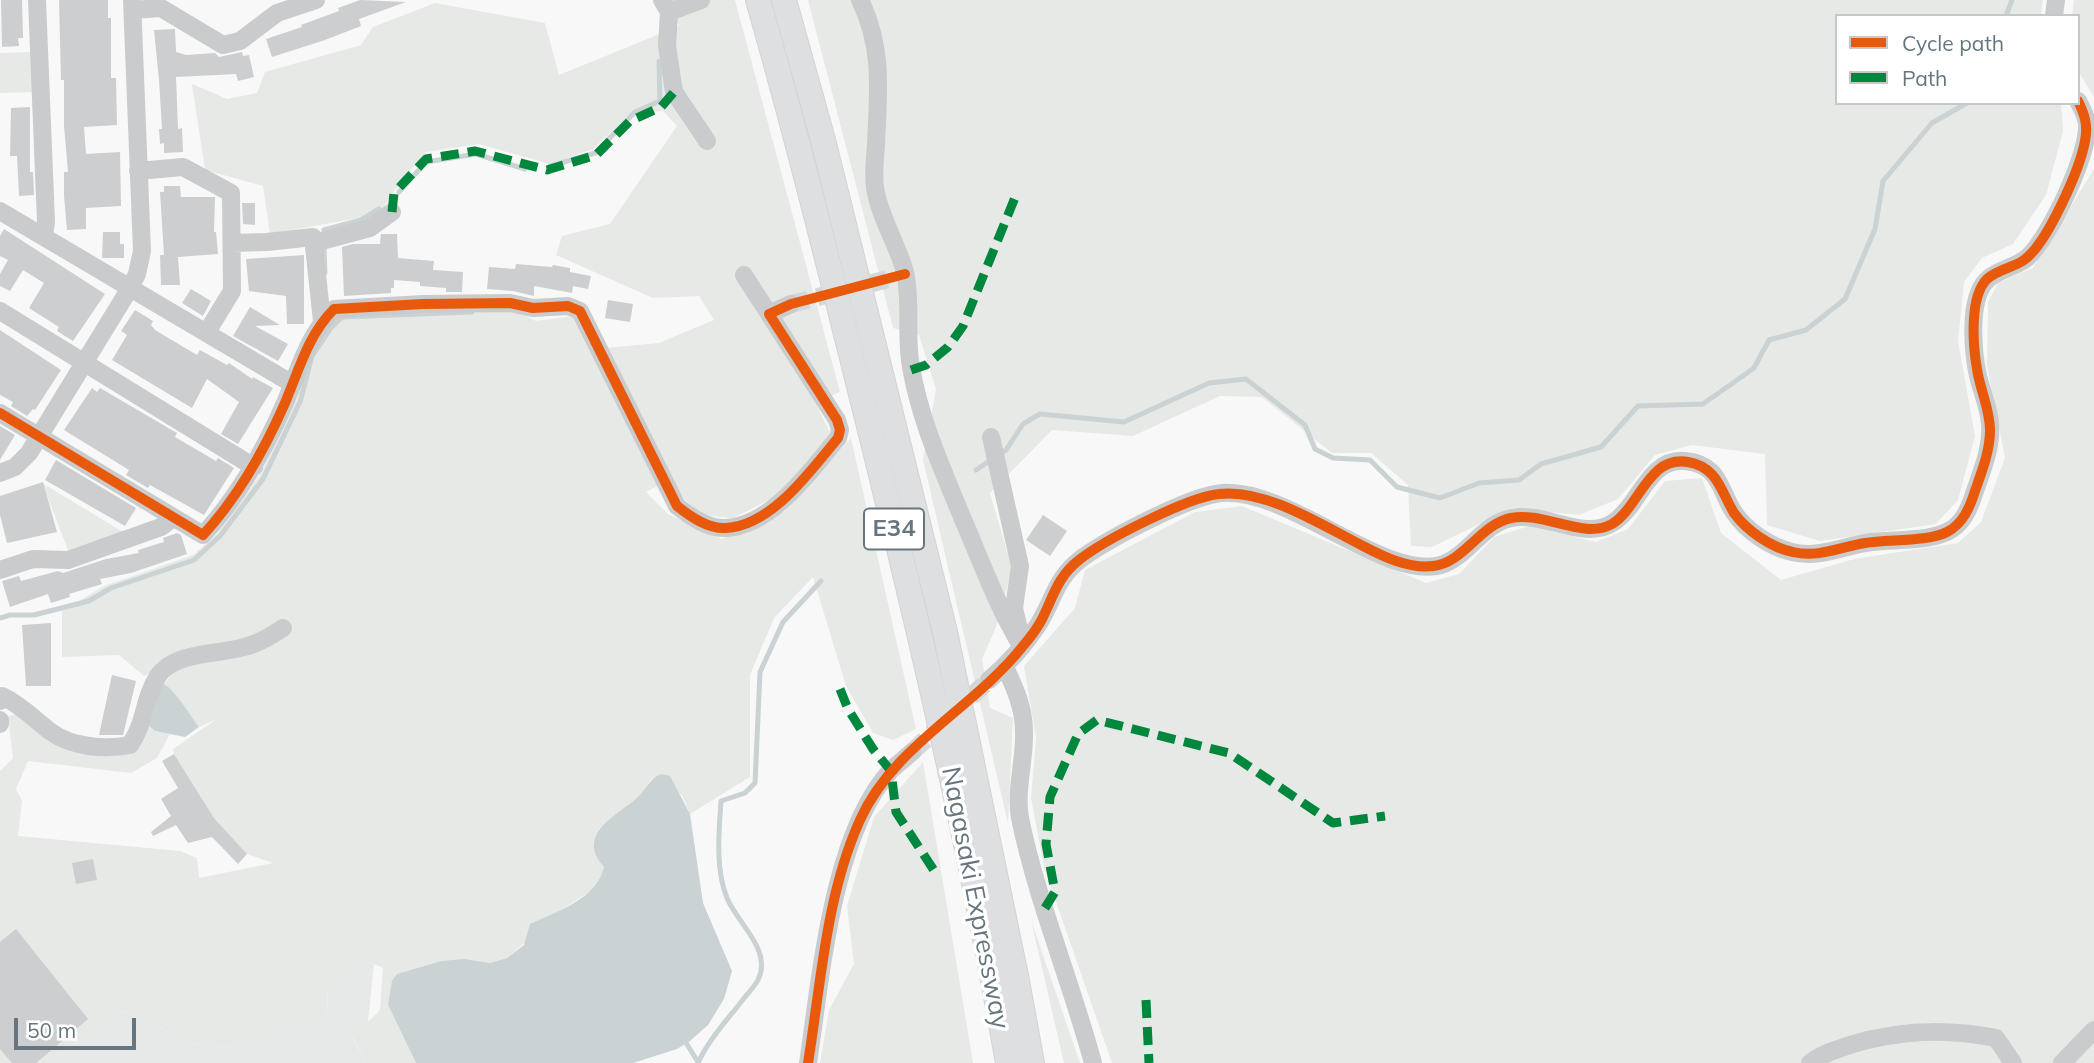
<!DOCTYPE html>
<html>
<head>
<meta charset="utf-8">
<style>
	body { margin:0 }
	#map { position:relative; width:2094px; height:1063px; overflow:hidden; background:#f8f8f8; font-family:Mulish,sans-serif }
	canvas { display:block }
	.legend { position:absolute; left:1835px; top:14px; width:245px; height:91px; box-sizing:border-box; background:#fff; border:2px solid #c2c8cb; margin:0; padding:9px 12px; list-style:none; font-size:21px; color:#67767e }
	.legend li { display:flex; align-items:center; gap:14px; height:35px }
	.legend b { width:35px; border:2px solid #c2c8cb }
	.scale { position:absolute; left:14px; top:1018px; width:122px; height:32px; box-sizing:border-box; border:4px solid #67767e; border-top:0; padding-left:9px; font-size:21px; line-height:24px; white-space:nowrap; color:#67767e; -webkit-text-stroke:5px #fff; paint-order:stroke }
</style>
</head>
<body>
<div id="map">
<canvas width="2094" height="1063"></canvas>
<ul class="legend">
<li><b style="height:9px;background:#e8590c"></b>Cycle path</li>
<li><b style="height:9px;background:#00873e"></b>Path</li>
</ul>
<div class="scale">50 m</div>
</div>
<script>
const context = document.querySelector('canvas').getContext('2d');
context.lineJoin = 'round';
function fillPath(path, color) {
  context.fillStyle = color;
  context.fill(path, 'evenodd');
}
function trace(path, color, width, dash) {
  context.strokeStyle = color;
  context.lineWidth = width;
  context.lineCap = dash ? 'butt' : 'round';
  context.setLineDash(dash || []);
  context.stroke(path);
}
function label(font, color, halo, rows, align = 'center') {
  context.font = font + ' Mulish,sans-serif';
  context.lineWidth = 7;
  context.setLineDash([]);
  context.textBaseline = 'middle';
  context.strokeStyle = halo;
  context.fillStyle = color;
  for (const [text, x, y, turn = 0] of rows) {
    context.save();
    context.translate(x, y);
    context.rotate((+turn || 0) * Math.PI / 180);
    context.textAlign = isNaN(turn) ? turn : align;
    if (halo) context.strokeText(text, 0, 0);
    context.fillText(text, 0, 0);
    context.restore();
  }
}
const built = new Path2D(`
	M360 958 374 964 368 1022 353 1038 366 1063H54L59 1053 123 1011 192 1043 228 1048 328 1014 327 988Z`);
const green = new Path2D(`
	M667 0H735L840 392 815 402 831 435 777 496 733 518 702 515 683 498 606 348 659 343 714 320 699 296 653 298 556 255 562 236 610 224 677 126 663 111 629 115 593 149 550 164 478 144 426 152 391 195 380 214 270 234 263 186 205 170 192 84 227 99 257 93 265 72 361 45 373 27 435 3 545 23 559 75 679 26Z
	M808 0H2043L2041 16H1837V103H2061L2063 131 2046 195 2013 244 1982 258 1964 282 1958 341 1975 436 1958 500 1936 524 1820 541 1767 525 1765 454 1692 445 1655 455 1618 499 1579 515 1512 508 1432 547 1411 546 1408 485 1371 453H1332L1262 397 1220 396 1133 436 1052 430 990 493 1012 569 997 625 982 659 990 708 1013 718 1008 823 923 460 936 389 919 335 893 328Z
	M2074 0H2094V97L2078 71V16H2072Z
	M33 52 35 92 0 93V53Z
	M2094 169V1063H1112L1044 867 1031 798 1036 738 1024 666 1075 608 1085 570 1195 512 1242 506 1426 583 1459 574 1494 537 1529 526 1596 542 1628 529 1665 481 1702 478 1721 533 1781 580 1854 559 1958 543 1981 522 2005 458 1987 365 1988 302 1998 283 2033 268Z
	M511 308 536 321 574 316 657 486 646 492 668 514 722 539 785 511 851 438 916 729 893 740 873 733 846 686 813 577 774 618 750 675V777L690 814 682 795 651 779 642 794 599 829 594 851 604 867 602 878 592 890 566 907 507 958 490 963 465 959 388 1005 416 1063H366L353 1037 380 1010 383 968 360 958 327 988 328 1014 228 1048 192 1043 123 1011 59 1053 54 1063H0V771L13 758 8 717 20 712 50 740 134 749 149 726 155 731 170 734 157 758 131 773 28 761 16 789 22 801 18 836 180 851 197 858 199 878 273 863 247 854 214 818 174 754 173 749 217 719 199 727C190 715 176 691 164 684L191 653 144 676 119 655 62 657V611L104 586 193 555 217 534 260 475 297 399 310 357 336 313Z
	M42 483 123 532 68 550Z
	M923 762 973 1063H820L829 1010 854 964 847 906 874 817Z
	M1031 920 1080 1063H1064Z`);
const water = new Path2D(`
	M164 684C176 691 190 715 199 727L185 737 155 731 149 726 161 685Z
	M661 774 670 776 690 814 703 903 732 971 724 999 708 1025 690 1041 677 1049 633 1063H416L388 1005 392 981 397 974 442 961 465 959 490 963 507 958 524 945 530 924C556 912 597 899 604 867 600 862 594 855 594 848 592 824 624 811 639 796 648 787 648 780 661 774Z`);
const stream = new Path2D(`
	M2006 16 2012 0
	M550 166 595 153 635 112 660 101 659 61
	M399 192 426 162 476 154 525 169
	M324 230 361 220 379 209
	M324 248 325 273
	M999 454 1006 450 1023 424 1040 414 1124 422 1209 383 1246 379 1305 425 1315 449 1333 458 1370 460 1397 487 1440 498 1479 483 1519 480 1541 464 1601 447 1638 406 1703 404 1754 368 1769 340 1806 330 1845 299 1875 229 1883 181 1932 123 1967 103
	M976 470 991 460
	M0 618 10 615H34L89 601 111 588 194 560 220 536 263 479 300 402 312 356 331 328 342 317 472 312
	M683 1038 698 1062
	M698 1063C708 1040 729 1018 745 997 749 992 755 986 758 980 773 950 737 923 727 898 715 869 719 831 721 801L745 793 755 783 760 672 783 622 821 581`);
const building = new Path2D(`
	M1 0H22L23 38H18L19 46 2 47Z
	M59 0H108V18H111V78H116L117 125 84 127 86 154 120 152 121 206 86 208V229L67 230 64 196V172H68L64 126V80H61Z
	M360 0 406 2 359 19 361 26 325 40 272 57 266 39 302 27 301 25 339 11 338 8Z
	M175 29 176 52 186 55 215 53 219 57 242 52 243 56 249 55 254 77 238 81 236 74 176 77 178 129 182 128 183 152 164 153V143L160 144 159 129H162L159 80 154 30Z
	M30 107V172H33L34 195 19 196 17 156H10L11 108Z
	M164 186H180L181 197H215L214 232H216L218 254 178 257 180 285H161L160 255H164L160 192H164Z
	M242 203H255V225L243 224Z
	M4 229 105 294 73 341 57 331 59 327 29 308 44 283 23 270 10 291 0 286V274L8 260 0 256V236Z
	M103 232H120V244H124V258H102Z
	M381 234H397L398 258 434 261 433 270 463 272 462 292H446V288L420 286V282L394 280V288H391V293L344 296 342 247 353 244H380Z
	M304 255V324H287L286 296 249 291 246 259Z
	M516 264 552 267 553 265 570 268V272L591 276 588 289 573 286 572 293 534 286V296L513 291 487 289 489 267 515 269Z
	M191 289 211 301 203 316 182 303Z
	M608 300 633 304 630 322 605 318Z
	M250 307 280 325 255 326 288 344 278 361 233 336Z
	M135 310 153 321 151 325 155 330 197 355 200 350 227 365 229 363 252 379 253 377 273 388 238 444 221 434 239 402 207 379 192 408 112 360 127 335 121 331Z
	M0 330 61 370 35 410 33 409 27 416 11 406 13 402 0 395Z
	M92 388 97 392 100 388 177 433 175 437 216 461 218 458 234 468 204 515 150 485 148 488 126 475 129 470 64 430Z
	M0 426 15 435 0 460Z
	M56 460 136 508 125 526 45 480Z
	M43 482 57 532 7 543 0 515V496Z
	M1043 515 1067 531 1050 556 1026 540Z
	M177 533 181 535 187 554 131 573 100 579 102 584 69 594 70 597 51 603 48 594 10 607 2 581 19 576 21 581 58 571 63 573 106 559 139 553 138 550 164 542 163 538Z
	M51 623V686H26L22 625Z
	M112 675 136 681 123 735H99Z
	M174 754 214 818 247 854 238 864 212 837 188 843 176 825 153 836 151 832 171 816 161 799 178 788 162 761Z
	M93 859 97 880 76 884 72 863Z
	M16 929 88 1019 36 1063H12L0 1049V942Z`);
const minorTunnel = new Path2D(`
	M791 304 888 279
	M912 752 989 680`);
const minor = new Path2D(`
	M37 0 46 222 44 236
	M662 0 669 12 701 0
	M860 0C884 49 878 93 876 145 875 159 873 174 875 188 880 218 897 243 905 272 912 304 905 336 911 367 920 420 942 468 962 517 981 561 997 606 1022 647
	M133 10 161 8 223 45 240 41 277 13 316 0
	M669 12 667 46 674 92 707 141
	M2054 16 2056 0
	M138 171 183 167 231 193 232 291 207 332
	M0 211 291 383
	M232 243 267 242 313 237 322 321
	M314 243 370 228 392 212
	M744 275 769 314
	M0 311 254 467
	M0 413 203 535C238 497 264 451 285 403 299 370 308 335 334 309L423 304 510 303 533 308 568 306 580 311 677 506C691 517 708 529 726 528 772 526 811 470 838 438L840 430 837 420 769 314 791 304
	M991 437 1020 566 1014 608 1020 633
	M0 473 15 467 29 453 130 288 137 274 142 251 132 0
	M0 570 33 559 68 560 161 527 173 518
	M1005 667C1015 688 1024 708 1024 732 1025 760 1015 790 1020 818 1037 901 1071 981 1093 1063
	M989 680C1008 664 1024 646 1038 625 1054 600 1055 578 1082 558 1110 538 1189 496 1222 493 1291 488 1387 584 1444 564 1472 553 1484 519 1519 517 1549 515 1587 541 1614 522 1640 505 1648 458 1685 461 1719 464 1719 488 1733 511 1745 530 1770 547 1792 552 1820 559 1845 545 1872 542 1895 539 1933 542 1952 529 1966 520 1971 503 1976 488 1983 468 1992 446 1990 424 1989 408 1982 392 1978 376 1973 353 1968 300 1986 281 1997 269 2016 268 2028 257 2050 236 2089 154 2087 124 2086 116 2082 108 2078 101
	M0 701 2 696C21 705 34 719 51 732 72 747 105 750 130 745 146 722 143 699 158 676 175 651 218 655 244 647 258 644 271 636 283 628
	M0 720V724
	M808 1063C821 978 832 834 891 770 898 764 905 758 912 752
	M1810 1063C1821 1054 1836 1050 1850 1045 1899 1030 1945 1028 1996 1038L2013 1063
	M2062 1063 2094 1030`);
const highway = new Path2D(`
	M758 0C799 143 834 286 870 430 922 640 971 850 1008 1063
	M784 0 823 140 945 632 1017 981 1032 1063`);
const quiet = new Path2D(`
	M392 212 394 193 426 159 475 151 547 170 596 155 630 121 661 107 674 92
	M911 370 926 365 948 347 963 326 1016 195
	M840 689 848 709 873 749 891 771 896 812 935 872
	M1045 908 1055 892 1046 844 1050 797 1078 734 1097 720 1229 753 1333 823 1385 816
	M1146 1000 1149 1063`);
const cycleway = new Path2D(`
	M0 413 203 535C238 497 264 451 285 403 299 370 308 335 334 309L423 304 510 303 533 308 568 306 580 311 677 506C691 517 708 529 726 528 772 526 811 470 838 438L840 430 837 420 769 314 791 304 905 274
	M808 1063C821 983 826 895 860 820 893 746 974 708 1023 646 1029 639 1036 630 1041 621 1053 598 1057 577 1079 560 1104 540 1188 497 1219 494 1265 488 1323 526 1363 546 1384 557 1409 569 1433 566 1464 563 1479 525 1511 518 1543 511 1584 540 1612 524 1640 507 1648 455 1688 462 1718 467 1721 492 1734 513 1747 531 1772 548 1793 552 1819 558 1840 547 1865 543 1887 539 1928 542 1947 532 1963 524 1970 507 1975 491 1982 471 1990 451 1990 430 1990 409 1980 390 1977 369 1973 346 1969 297 1987 279 1998 269 2013 268 2024 260 2047 244 2080 169 2085 141 2088 126 2085 115 2078 101`);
const shields = [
	[894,529,60]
];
const shieldNames = [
	["E34",894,529]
];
const streetNames = [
	["Nagasaki Expressway",975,898,79]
];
fillPath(built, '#e7e8e8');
fillPath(green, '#e7e9e6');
fillPath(water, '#cad2d4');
trace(stream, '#cad2d4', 5);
fillPath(building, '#cccecf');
trace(minorTunnel, '#d4d8da', 18, [18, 9]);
trace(highway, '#d3d4d4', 26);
trace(minor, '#c9cbcc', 18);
trace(highway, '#dedfe0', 24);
trace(quiet, '#00873e', 9, [18, 9]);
trace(cycleway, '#e8590c', 10);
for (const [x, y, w] of shields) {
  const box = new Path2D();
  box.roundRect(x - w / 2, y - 20.5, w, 41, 5);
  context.fillStyle = '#fff';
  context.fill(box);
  trace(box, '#67767e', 2);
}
label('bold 24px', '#67767e', null, shieldNames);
label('26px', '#67767e', '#fff', streetNames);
</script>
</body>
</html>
